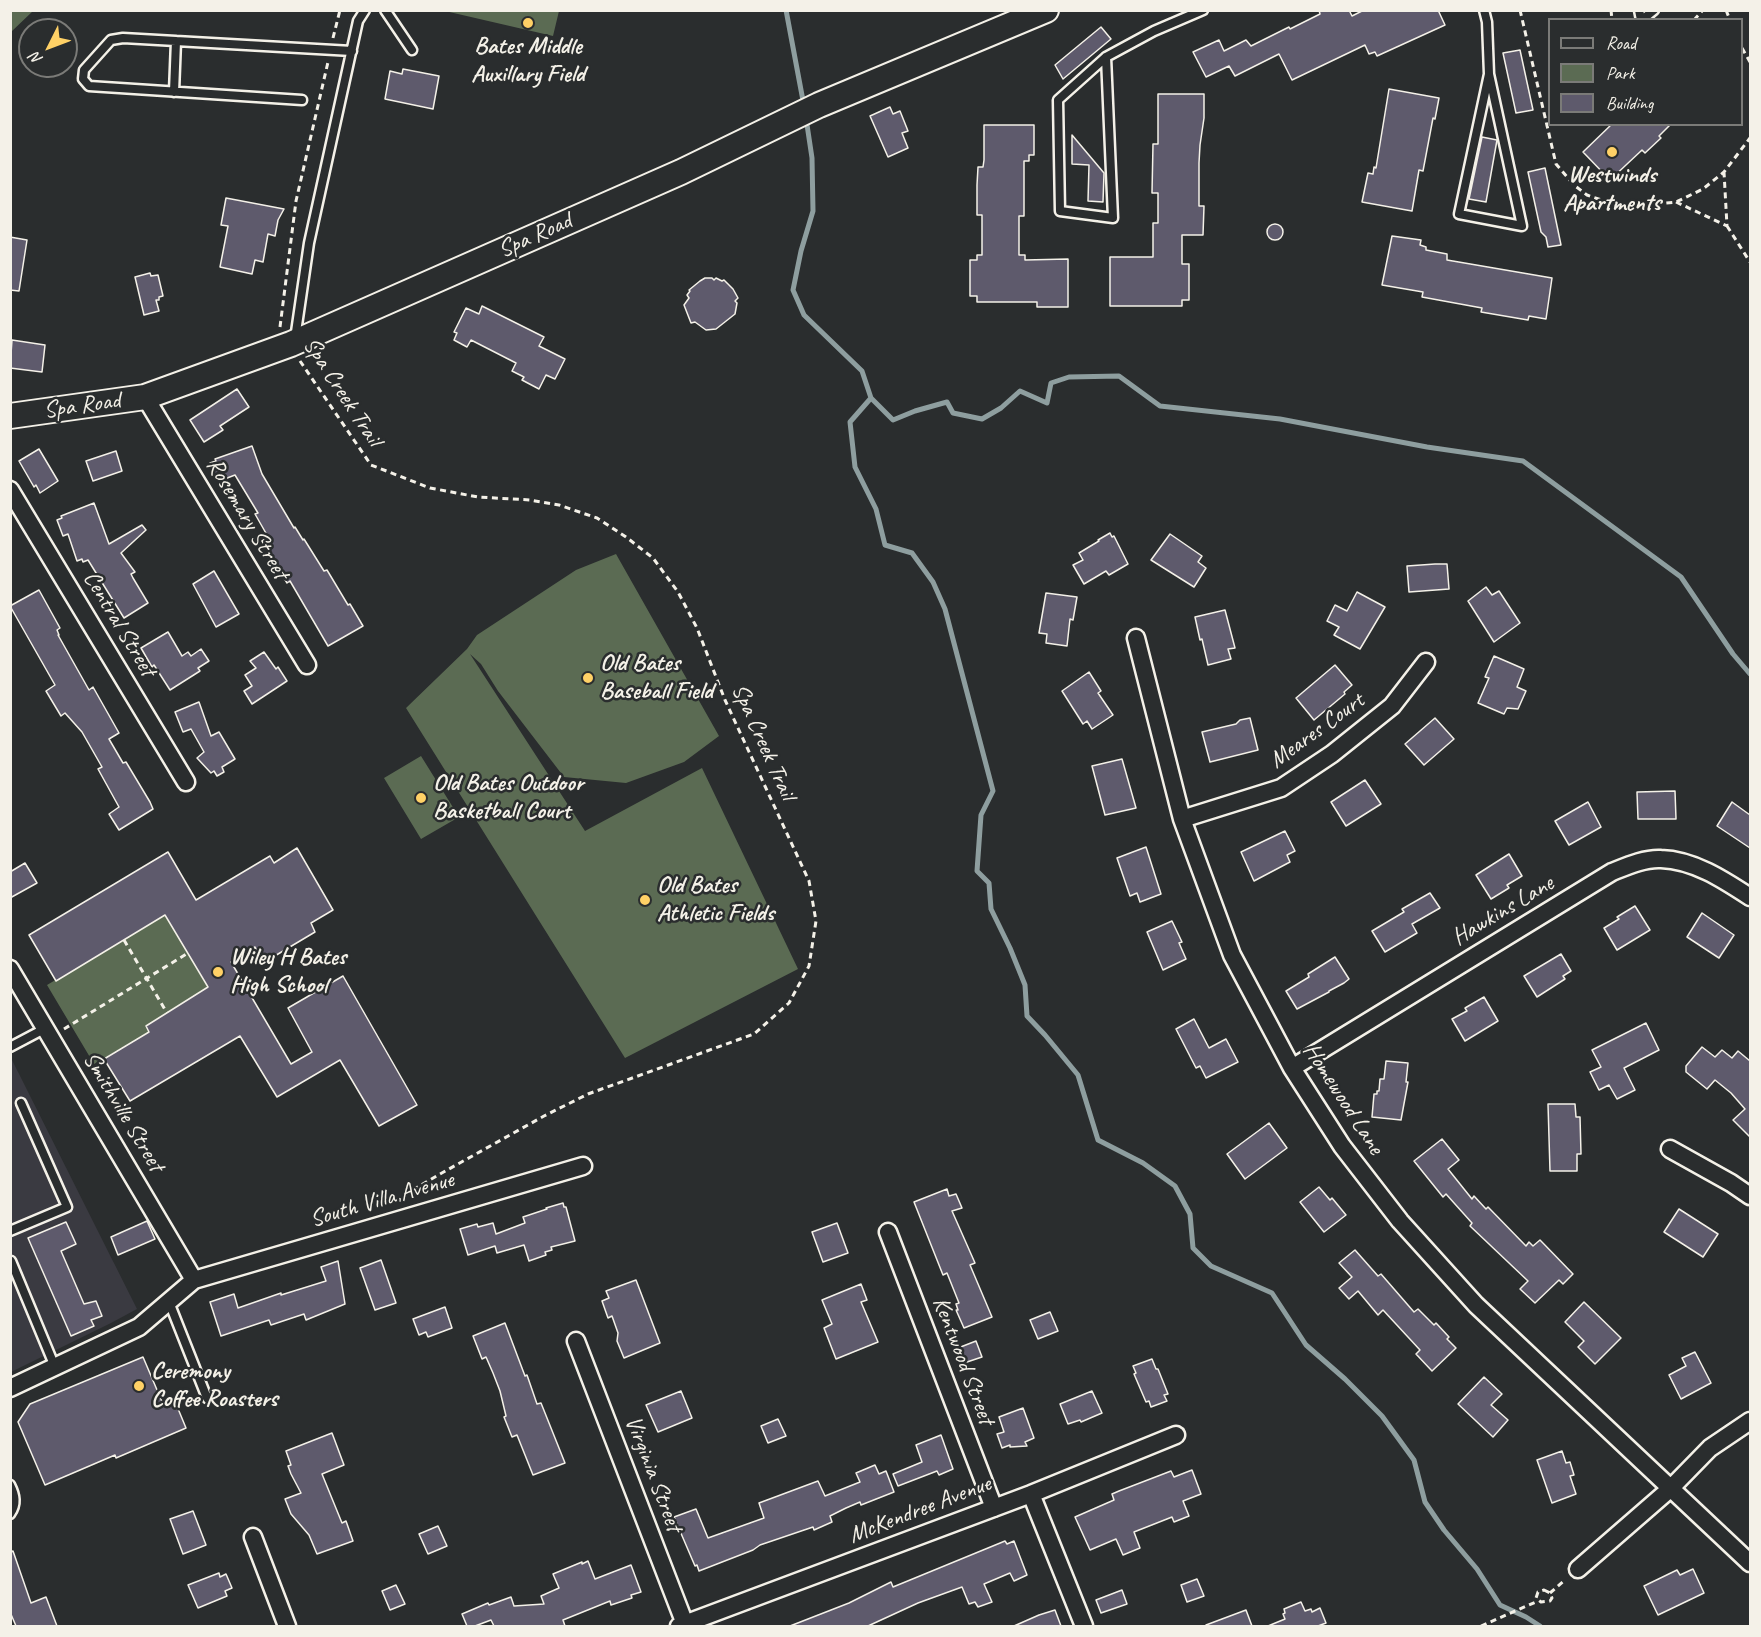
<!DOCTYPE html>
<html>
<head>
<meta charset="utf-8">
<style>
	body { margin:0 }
	#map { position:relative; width:1761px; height:1637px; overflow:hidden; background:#2a2d2e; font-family:Caveat,sans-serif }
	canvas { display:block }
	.frame { position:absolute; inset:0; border:12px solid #f4f1e8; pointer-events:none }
	.legend { position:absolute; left:1548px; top:18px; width:195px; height:108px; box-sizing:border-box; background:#2a2d2e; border:2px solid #7b7b78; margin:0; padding:8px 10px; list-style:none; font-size:18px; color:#f4f1e8 }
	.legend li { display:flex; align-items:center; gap:12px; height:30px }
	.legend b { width:30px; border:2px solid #7b7b78 }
	.north { position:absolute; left:18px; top:18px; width:60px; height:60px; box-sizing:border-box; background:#2a2d2e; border:2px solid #7b7b78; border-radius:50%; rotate:228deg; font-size:16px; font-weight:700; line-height:24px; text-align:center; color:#f4f1e8 }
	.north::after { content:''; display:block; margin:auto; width:21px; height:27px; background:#ffd166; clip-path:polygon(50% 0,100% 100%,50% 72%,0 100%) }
</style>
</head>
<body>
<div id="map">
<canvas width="1761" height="1637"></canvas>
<div class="frame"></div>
<ul class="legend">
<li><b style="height:8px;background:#2a2d2e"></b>Road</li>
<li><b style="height:16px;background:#5b6b53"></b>Park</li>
<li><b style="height:16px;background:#5e5a6c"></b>Building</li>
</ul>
<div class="north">N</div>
</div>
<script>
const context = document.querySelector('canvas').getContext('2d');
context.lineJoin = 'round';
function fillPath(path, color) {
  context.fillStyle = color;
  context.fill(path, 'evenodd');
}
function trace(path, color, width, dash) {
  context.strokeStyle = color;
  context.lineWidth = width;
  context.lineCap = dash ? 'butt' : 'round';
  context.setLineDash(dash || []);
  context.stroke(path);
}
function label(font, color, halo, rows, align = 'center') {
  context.font = font + ' Caveat,sans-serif';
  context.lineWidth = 5;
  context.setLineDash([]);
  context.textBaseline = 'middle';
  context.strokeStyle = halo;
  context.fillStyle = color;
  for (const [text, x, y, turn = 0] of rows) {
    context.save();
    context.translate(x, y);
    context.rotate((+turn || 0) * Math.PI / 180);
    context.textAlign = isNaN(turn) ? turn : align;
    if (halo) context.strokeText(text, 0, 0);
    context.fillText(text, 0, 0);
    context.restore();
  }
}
const built = new Path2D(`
	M10 1056 137 1309 111 1323 11 1372Z`);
const green = new Path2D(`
	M11 10H33V11L11 32Z
	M445 11 559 10V11L553 36Z
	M616 554 719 736 684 762 626 783 564 777 498 691 481 664 470 654 585 831 702 768 798 969 625 1058 406 708 467 649 477 635 576 570Z
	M421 756 459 817 421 839 384 778Z
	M165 915 212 994 190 998 146 1026 149 1032 94 1064 47 985Z`);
const stream = new Path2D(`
	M786 10 804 106
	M806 118 812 158 813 211 801 251 793 290 804 315 862 371 871 398 850 422 855 467 876 509 885 545 912 553 933 582 945 609 993 791 981 815 977 871 989 883 991 909 1010 948 1025 985 1027 1016 1045 1035 1078 1075 1098 1140 1143 1163 1175 1186 1190 1214 1193 1248 1211 1266 1272 1293 1306 1345 1345 1379 1382 1416 1414 1460 1425 1502 1444 1530 1477 1569 1500 1605 1526 1617 1540 1626
	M871 398 893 420 915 411 947 402 953 413 982 419 1001 408 1020 391 1047 403 1051 383 1069 377 1119 376 1160 406 1280 419 1427 447 1523 461 1681 577 1733 654 1750 674`);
const building = new Path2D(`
	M1319 10H1349L1352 16 1364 10H1438L1445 25 1377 56 1375 52 1369 54 1365 45 1292 80 1279 54 1235 76 1229 66 1206 77 1193 52 1219 40 1224 51 1246 40 1251 46 1289 27 1290 29 1320 14Z
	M1101 27 1111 39 1063 79 1055 65Z
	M1520 50 1533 110 1516 113 1503 53Z
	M403 69 439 76 433 109 385 99 390 71 402 74Z
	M1389 89 1439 98 1435 119 1433 118 1423 171 1419 170 1412 211 1362 202 1368 173 1373 174 1374 167 1376 168Z
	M1158 94H1204V118L1200 145 1199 163V206H1204L1203 235H1182V264H1189V300H1182V306H1110V257H1153V223H1158V193H1152L1153 144H1158Z
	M890 107 893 114 900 111 908 131 902 133 908 148 888 157 870 116Z
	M1612 124H1671L1659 136 1661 138 1645 153 1642 150 1610 180 1583 152Z
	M984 125H1034V155H1029V161H1024V216H1019V255H1025V260L1068 259V307H1037V302H977V296H970V260H977V255H982V215H977V185L978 167H983L984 160Z
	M1072 135 1104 173 1103 202 1088 201 1089 165 1072 164Z
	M1482 137 1497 140 1486 202 1469 199Z
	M1545 168 1561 245 1548 247 1546 237 1541 232 1528 172Z
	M226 198 284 209 278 220 275 236 268 234 263 262 255 260 252 274 220 267 228 226 221 225Z
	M1267 232a8 8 0 1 1 16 0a8 8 0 1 1-16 0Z
	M1392 236 1421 240 1420 245 1426 247V250L1447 254V260L1552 278 1546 319 1529 316 1528 320 1481 312 1482 308 1422 297 1423 292 1382 285Z
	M10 237 27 240 19 291 10 290Z
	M150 273 151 276 158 275 163 296 159 297V300H156L159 311 144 315 135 277Z
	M705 278H712L714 280 716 278 722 281 724 280 733 289 738 298 735 301 737 303 735 314 716 329 706 330 695 322 691 323 684 305 689 298 687 295 690 291 689 290 700 281Z
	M482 306 544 337 539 346 565 359 555 379 546 375 539 389 522 380 524 377 512 371 516 363 471 340 467 347 454 340 457 333 454 332 466 308 479 314Z
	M12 340 45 345 42 372 10 368Z
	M237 389 249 407 220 426 223 430 204 442 190 420Z
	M252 446 262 474 294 528 295 527 303 540 304 539 324 571 327 570 348 605 350 604 363 626 328 646 290 581 287 583 262 541 267 538 265 536 267 535 255 514 258 513 235 475 222 480 221 478 216 479 210 463 216 461 215 459Z
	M39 449 58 481 40 493 36 485 34 487 19 461Z
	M116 451 122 471 93 481 86 461Z
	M94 503 109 544 142 525 146 530 121 553 135 572 131 574 133 578 148 603 124 618 88 560 83 562 82 559 77 561 68 534 63 536 57 520 62 518 61 516Z
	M1110 533 1112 537 1114 536 1128 564 1109 575 1106 571 1084 584 1073 565 1083 560 1079 553 1099 541 1098 540Z
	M1170 534 1202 556 1198 562 1206 568 1194 587 1151 560Z
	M1435 564H1447L1449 589 1409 592 1407 566Z
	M214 571 239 614 216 627 193 584Z
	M1486 587 1492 595 1499 591 1520 623 1494 642 1468 601Z
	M39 590 60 628 57 630 59 635H58L89 690 93 687 119 733 109 739 123 763 126 762 150 802 153 809 119 830 109 814 119 807 98 769 102 767 82 732 65 713 61 716 46 691 55 685 10 606Z
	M1357 592 1385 607 1360 649 1334 635 1339 627 1327 621 1335 605 1347 611Z
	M1046 593 1077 597 1073 620 1070 619 1067 646 1046 643 1047 634 1039 633Z
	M1225 610 1235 648 1228 649 1231 659 1208 665 1202 639 1200 640 1195 617Z
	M168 632 182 656 188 652 191 656 201 649 209 661 198 668 200 671 170 690 154 665 152 667 141 648Z
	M264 652 276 669 278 667 287 681 252 704 244 691 252 686 245 675 256 668 250 661Z
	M1494 656 1524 669 1517 687 1526 691 1518 709 1507 708 1504 714 1478 703 1489 678 1485 677Z
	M1335 665 1352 685 1344 692 1345 694 1314 720 1296 698Z
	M1089 672 1101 691 1098 693 1113 715 1092 729 1087 721 1083 724 1062 691Z
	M199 702 211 736 219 732 235 759 222 767 224 772 217 776 214 771 211 773 197 758 204 752 191 729 183 732 175 712Z
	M1250 718 1258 750 1210 762 1202 732 1236 724 1240 720Z
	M1435 718 1454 739 1424 765 1405 744Z
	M1122 759 1136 808 1105 815 1092 766Z
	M1365 780 1381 804 1346 826 1331 802Z
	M1675 791 1676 819H1638L1637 792Z
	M1588 802 1601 827 1569 845 1555 821Z
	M1732 802 1750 815V848L1717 826Z
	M1285 831 1295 851 1287 855 1290 862 1254 881 1241 852Z
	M1146 847 1161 894 1140 902 1137 893 1130 896 1117 858Z
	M297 848 333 910 311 923 315 932 263 963 255 947 231 962 291 1064 312 1052 288 1008 343 976 417 1105 379 1126 340 1060 277 1097 240 1036 130 1101 104 1059 149 1032 146 1026 208 987 165 915 56 981 29 935 168 852 196 900 270 856 274 863Z
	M1509 854 1522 876 1507 885 1509 888 1491 899 1476 875Z
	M25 863 37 883 10 898V872Z
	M1430 893 1440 908 1412 924 1417 933 1385 952 1372 931 1404 912 1402 909Z
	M1635 906 1650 930 1617 950 1604 928 1619 919 1617 917Z
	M1702 913 1734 935 1719 958 1687 937Z
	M1172 921 1182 942 1179 943 1186 959 1163 970 1147 932Z
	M1561 954 1571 971 1563 976 1565 979 1537 997 1524 976Z
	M1335 957 1349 979 1344 983 1329 991V992L1297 1009 1286 991 1309 977 1308 974Z
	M1484 997 1498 1021 1465 1041 1452 1019 1467 1011 1465 1008Z
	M1194 1019 1209 1048 1226 1039 1238 1062 1206 1078 1200 1066 1196 1068 1176 1029Z
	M1646 1023 1659 1050 1624 1068 1635 1090 1617 1099 1609 1085 1599 1090 1590 1072 1601 1067 1592 1050Z
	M1702 1047 1715 1057 1722 1050 1732 1058 1738 1051 1750 1061V1137L1733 1120 1745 1109 1731 1093 1715 1080 1707 1089 1686 1072V1066Z
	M1386 1061 1408 1063 1406 1082H1408L1401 1120 1372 1117 1374 1094H1377V1091H1379L1380 1079H1384Z
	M1548 1104H1575L1576 1117H1580L1581 1154H1577V1171H1550Z
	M1269 1123 1287 1148 1245 1179 1227 1154Z
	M1442 1139 1459 1160 1448 1169 1472 1199 1474 1196 1486 1209 1488 1207 1526 1246 1529 1242 1533 1246 1540 1240 1573 1274 1563 1284 1559 1280 1535 1303 1520 1289 1528 1281 1470 1226 1472 1223 1446 1194 1443 1197 1414 1161Z
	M1319 1187 1330 1200 1332 1198 1346 1215 1324 1232 1300 1202Z
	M947 1189 949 1196 956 1194 962 1208 952 1211 975 1263 970 1265 992 1317 964 1328 956 1310H958L956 1304 959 1303 947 1273 943 1275 914 1202Z
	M563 1203 564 1207H566L575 1241 551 1247 552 1250 545 1252 546 1255 529 1261 524 1245 497 1253 495 1246 468 1255 460 1229 477 1224 478 1227 493 1223 496 1234 525 1223 523 1217 547 1209 546 1208Z
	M1679 1209 1718 1234 1703 1257 1664 1232Z
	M147 1221 155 1239 118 1255 111 1237Z
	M66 1222 76 1244 61 1251 84 1304 96 1301 102 1316 91 1320 94 1326 71 1336 28 1238Z
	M837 1223 848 1253 823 1262 812 1232Z
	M1355 1250 1378 1276 1381 1274 1414 1312 1418 1309 1434 1325 1436 1323 1449 1337 1447 1339 1456 1348 1432 1371 1416 1354 1420 1350 1383 1310 1378 1315 1358 1291 1349 1299 1339 1288 1352 1277 1339 1263Z
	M381 1260 396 1303 375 1310 360 1268Z
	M338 1261 345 1304 306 1320 304 1314 271 1325 269 1320 221 1336 210 1302 234 1294 238 1308 281 1293V1295L326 1281 321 1267Z
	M636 1280 660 1343 624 1358 617 1341 618 1333 612 1316 608 1318 602 1301 609 1298 606 1291Z
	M861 1284 867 1300 861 1302 878 1342 836 1359 824 1328 832 1324 822 1300Z
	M1584 1302 1621 1338 1595 1364 1578 1347 1584 1341 1565 1322Z
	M445 1307 452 1328 428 1337 426 1332 419 1335 413 1319Z
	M1050 1312 1058 1331 1038 1339 1030 1320Z
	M505 1323 525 1376 527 1375 537 1404 541 1403 565 1463 533 1475 517 1435 512 1437 504 1417 506 1416 500 1391 493 1373 486 1357 482 1359 473 1336Z
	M976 1341 982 1357 964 1363 958 1348Z
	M1695 1352 1711 1383 1681 1399 1669 1375 1686 1366 1682 1358Z
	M143 1357 163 1404 174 1399 186 1428 116 1458 115 1455 45 1485 18 1422 30 1404Z
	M1152 1359 1156 1369H1158L1168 1394 1164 1395 1167 1401 1151 1407 1149 1401 1146 1402 1134 1374 1136 1373 1133 1366Z
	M1484 1377 1502 1394 1491 1405 1508 1420 1493 1437 1458 1404Z
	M681 1391 692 1418 658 1432 646 1405Z
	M1092 1391 1102 1413 1081 1422 1080 1420 1068 1424 1060 1404Z
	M1023 1408 1034 1438 1025 1442 1027 1446 1010 1447V1445L1002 1448 997 1434 1004 1432 999 1417Z
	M778 1419 786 1436 768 1443 761 1426Z
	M332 1433 344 1465 322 1474 342 1523 346 1521 353 1541 317 1554 309 1535 291 1514 285 1499 301 1493 291 1474 288 1466 291 1465 286 1451Z
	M941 1435 953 1469 939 1475 937 1471 898 1486 893 1474 922 1462 916 1445Z
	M1562 1451 1566 1463 1570 1462 1574 1475 1570 1476 1576 1494 1552 1503 1537 1460Z
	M875 1465 879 1474 886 1471 894 1492 861 1505 860 1502 846 1508 830 1516 832 1522 814 1530 813 1527 760 1545 753 1550 699 1571 697 1565 695 1566 674 1517 696 1509 708 1538 764 1518 759 1503 818 1481 825 1496 860 1482 856 1473Z
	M1192 1470 1201 1494 1183 1501 1189 1516 1174 1522 1172 1517 1134 1532 1140 1548 1123 1555 1116 1539 1090 1550 1075 1517 1114 1500 1112 1494 1119 1491 1171 1471 1174 1477Z
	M193 1511 206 1545 183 1554 170 1519Z
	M438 1526 447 1546 428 1554 419 1534Z
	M1005 1541 1007 1544 1014 1541 1027 1575 1014 1581 1010 1573 984 1584 992 1602 978 1607 975 1602 969 1604 962 1587 918 1603 868 1626H790L849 1603 891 1582 893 1587Z
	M13 1551 31 1603 46 1597 57 1626H16L10 1612 11 1552Z
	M588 1561 595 1579 631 1565 641 1592 631 1595 632 1598 611 1605 610 1601 563 1620 565 1626H494L491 1620 475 1626H467L462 1614 488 1603 489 1605 511 1597 514 1606 544 1604 541 1596 559 1588 553 1574 582 1562V1564Z
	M1693 1569 1704 1593 1658 1615 1644 1586 1677 1570 1680 1575Z
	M219 1573 220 1577 226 1574 232 1588 225 1591 227 1596 198 1608 188 1585Z
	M1197 1579 1204 1596 1187 1602 1181 1585Z
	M396 1585 405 1604 390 1610 382 1591Z
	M1122 1590 1127 1604 1101 1613 1096 1600Z
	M1301 1602 1305 1611 1311 1609 1312 1612 1320 1608 1326 1623 1318 1626H1268L1285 1619 1283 1614 1285 1613 1284 1609Z
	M1055 1610 1061 1626H1014L1039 1615Z
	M1246 1610 1252 1626H1206V1625Z`);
const path = new Path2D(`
	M1520 10 1556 164 1574 185 1587 195 1610 203 1632 207 1676 202 1703 189 1724 172 1750 138
	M1611 10 1612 20
	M1726 10 1730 20
	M1694 20 1703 10
	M333 38 340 10
	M1742 48 1750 62
	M1676 202 1727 226 1724 172
	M1727 226 1750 262
	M280 327 296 201 328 62
	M300 361 371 465 430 488 478 497 530 500 559 505 597 518 626 537 653 558 678 592 697 628 725 700 809 881 816 921 809 966 789 1003 754 1034 588 1094 544 1116 440 1174 404 1195 399 1201
	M124 940 167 1013
	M64 1029 188 953
	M1544 1590 1550 1593 1552 1598 1550 1601 1541 1602 1536 1598 1538 1592Z
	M1550 1593 1565 1580
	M1481 1626 1538 1601`);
const lane = new Path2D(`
	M385 10 412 50
	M1484 10 1487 22 1489 74 1522 226 1459 214 1489 74
	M1639 10 1641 20
	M1642 20 1654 10
	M1106 57 1113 218 1060 211 1058 100 1106 57 1154 31 1203 10
	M174 92 176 41
	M302 100 89 86 83 79 84 70 111 40 123 38 352 51
	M295 339 309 243 358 21 365 10
	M10 1047 46 1028
	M10 1231 67 1207 21 1103
	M11 1261 55 1367
	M169 1302 207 1398
	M10 1485C15 1495 17 1504 10 1514`);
const street = new Path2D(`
	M145 397 307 665
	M10 490 186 782
	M1136 638 1182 819 1232 955 1292 1068 1342 1146 1400 1221 1476 1305 1750 1563
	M1182 819 1281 788 1332 754 1392 706 1426 662
	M10 969 194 1280
	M1292 1068 1612 872C1627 866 1645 858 1661 859 1694 860 1724 880 1750 897
	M1670 1149 1731 1183 1750 1196
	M888 1232 994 1508
	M576 1341 685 1624
	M10 1388 139 1327 194 1280 583 1166
	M1031 1494 1084 1626
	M253 1537 287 1626
	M1578 1569 1670 1489 1710 1448 1750 1421
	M679 1626 1031 1494 1176 1435`);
const secondary = new Path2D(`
	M10 416 145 397 291 344 681 172 819 105 1046 10`);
const markers = [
	[528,23,6,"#ffd166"],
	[1612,152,6,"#ffd166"],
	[588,678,6,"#ffd166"],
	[421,798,6,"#ffd166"],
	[645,900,6,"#ffd166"],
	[218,972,6,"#ffd166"],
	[139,1386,6,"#ffd166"]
];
const poiNames = [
	["Bates Middle",528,47,"center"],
	["Auxillary Field",528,75,"center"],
	["Westwinds",1612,176,"center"],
	["Apartments",1612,204,"center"],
	["Old Bates",600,664],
	["Baseball Field",600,692],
	["Old Bates Outdoor",433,784],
	["Basketball Court",433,812],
	["Old Bates",657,886],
	["Athletic Fields",657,914],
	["Wiley H Bates",230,958],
	["High School",230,986],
	["Ceremony",151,1372],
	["Coffee Roasters",151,1400]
];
const streetNames = [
	["Spa Road",535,236,-24],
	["Spa Creek Trail",342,392,57],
	["Spa Road",82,406,-8],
	["Rosemary Street",247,519,59],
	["Central Street",119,624,59],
	["Meares Court",1317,731,-36],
	["Spa Creek Trail",763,742,66],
	["Hawkins Lane",1503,911,-31],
	["Homewood Lane",1343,1099,57],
	["Smithville Street",123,1112,59],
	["South Villa Avenue",382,1200,-16],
	["Kentwood Street",963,1361,69],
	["Virginia Street",653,1474,69],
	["McKendree Avenue",920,1510,-21]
];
fillPath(built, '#3a3a41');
fillPath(green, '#5b6b53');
trace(stream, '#8e9e9f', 5);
fillPath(building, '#5e5a6c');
trace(building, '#f4f1e8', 1.5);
trace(lane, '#f4f1e8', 13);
trace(street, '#f4f1e8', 21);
trace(secondary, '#f4f1e8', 28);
trace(path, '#f4f1e8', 3, [6, 4.5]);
trace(lane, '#2a2d2e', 8);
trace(street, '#2a2d2e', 16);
trace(secondary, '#2a2d2e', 24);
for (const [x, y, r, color] of markers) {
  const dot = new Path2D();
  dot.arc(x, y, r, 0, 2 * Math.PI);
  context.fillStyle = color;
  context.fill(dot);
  trace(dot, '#2a2d2e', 2);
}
label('bold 24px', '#f4f1e8', '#2a2d2e', poiNames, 'left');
label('24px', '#f4f1e8', '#2a2d2e', streetNames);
</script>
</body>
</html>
